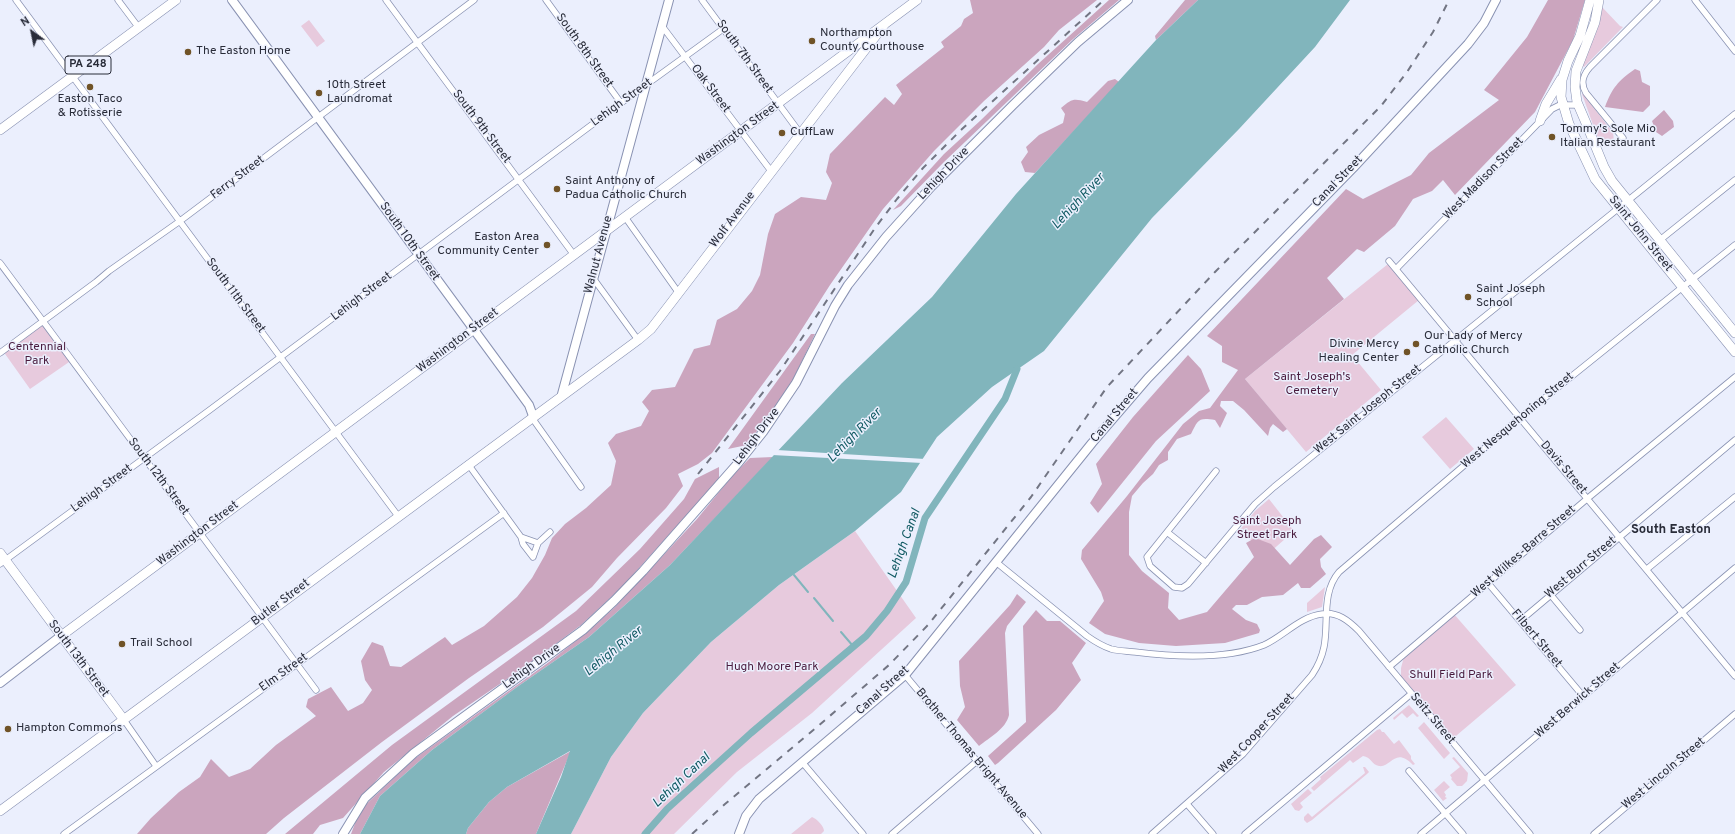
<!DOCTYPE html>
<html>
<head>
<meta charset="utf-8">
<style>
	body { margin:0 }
	#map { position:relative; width:1735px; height:834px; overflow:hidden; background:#ebeffd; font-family:Overpass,sans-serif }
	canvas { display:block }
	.north { position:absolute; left:12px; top:12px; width:40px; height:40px; -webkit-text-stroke:3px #ebeffd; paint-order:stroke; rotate:327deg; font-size:11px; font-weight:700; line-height:16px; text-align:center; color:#292c39 }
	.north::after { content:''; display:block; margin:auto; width:14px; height:18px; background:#292c39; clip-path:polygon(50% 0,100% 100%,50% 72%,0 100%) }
</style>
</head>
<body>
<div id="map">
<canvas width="1735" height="834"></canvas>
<div class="north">N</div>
</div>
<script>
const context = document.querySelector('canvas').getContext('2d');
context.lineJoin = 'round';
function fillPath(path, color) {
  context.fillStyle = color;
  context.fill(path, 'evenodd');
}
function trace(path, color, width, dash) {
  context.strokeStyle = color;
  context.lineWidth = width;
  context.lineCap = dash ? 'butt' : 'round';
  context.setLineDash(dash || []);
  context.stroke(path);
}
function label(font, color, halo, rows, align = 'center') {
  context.font = font + ' Overpass,sans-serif';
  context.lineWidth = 3;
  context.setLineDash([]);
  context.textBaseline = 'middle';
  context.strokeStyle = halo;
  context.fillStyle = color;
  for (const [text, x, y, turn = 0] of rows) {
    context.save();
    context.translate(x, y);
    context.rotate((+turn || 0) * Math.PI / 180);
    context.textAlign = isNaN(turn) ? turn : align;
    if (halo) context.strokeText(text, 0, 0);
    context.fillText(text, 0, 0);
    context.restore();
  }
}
const green = new Path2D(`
	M1602 7 1620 26 1623 27 1584 67 1581 65Z
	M309 20 325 41 317 47 301 26Z
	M1583 93 1613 133 1614 141 1607 147H1601L1582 94Z
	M1388 264 1419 300 1352 355 1381 390 1306 452 1245 379Z
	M43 322 72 360 30 389 3 351Z
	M1446 417 1474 449 1450 469 1422 437Z
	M1269 499 1294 531 1268 554 1239 531 1255 511Z
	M855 531 916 618 812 713 737 772 674 834H571L611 757 643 713 711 642 779 585Z
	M1325 587 1322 607 1307 612V603Z
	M1453 613 1516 685 1450 741 1401 677V668L1405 653Z
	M1409 705 1419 716 1417 717 1413 713 1407 718 1402 713 1394 720 1393 718Z
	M1424 722 1450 753 1444 759 1418 728Z
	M1380 729 1382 732H1384L1394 744 1399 740 1411 756V759L1415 764 1413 765C1395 746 1391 768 1379 766 1372 765 1371 757 1363 756L1353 763 1350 760 1314 791 1311 788 1321 779 1320 777 1377 730Z
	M1454 757 1468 773 1467 781 1462 786H1457L1451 779 1452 778 1450 775 1460 767 1452 758Z
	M1363 767H1365L1369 772 1367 774 1312 820 1307 823 1304 820V817L1308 813 1312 817 1365 773Z
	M1444 781 1450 787 1444 792 1446 795 1445 797 1447 798 1443 801 1434 790Z
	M1308 789 1312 793 1300 803 1303 807 1299 811 1295 810 1291 804Z
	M812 817C817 819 824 826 824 831L821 834H791Z`);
const forest = new Path2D(`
	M970 0H1097L1059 30 1044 47 984 101 934 151 883 209 830 285 793 343 712 453 698 464 678 474 683 486 666 508 617 558 592 587 543 627 469 678 382 742 284 818 266 834H137L151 818 179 792 200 777 211 759 229 777 250 769 276 745 316 716 306 707 308 699 331 687 348 711 363 703 372 690 365 680 361 661 372 642 383 646 390 666 401 667 445 637 452 645 484 626 517 597 532 578 545 555 552 538 565 524 586 508 611 485 616 461 608 443 616 434 641 426 649 411 642 402 652 390 675 387 694 349 710 345 717 320 737 309 752 291 760 275 768 234 775 214 801 197 826 200 832 183 826 172 830 154 885 97 894 105 902 94 896 85 944 47 941 42 961 26 964 19 973 13Z
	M1109 0H1119L1072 40 944 162 901 206 893 210 944 154 981 120 1038 64Z
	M1185 0H1198L1156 40 1155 36Z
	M1548 0H1585L1573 40 1535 112 1455 195 1443 180 1432 191 1413 199 1395 226 1364 252 1357 249 1327 278 1344 299 1245 379 1287 429 1283 432 1273 424 1270 428 1268 436 1244 410 1233 401H1221L1220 406 1227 413 1220 428 1215 420C1198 417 1198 420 1191 434L1177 439 1168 452V460L1159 465 1153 474 1143 483 1132 496 1129 512V555L1142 571 1169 593 1168 608 1179 620 1207 612 1254 557 1246 543 1255 538 1271 544 1290 565 1314 539 1321 535 1332 547 1320 559 1321 567 1326 574 1310 588H1301L1298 583 1283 595 1262 597 1247 605H1236L1232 609 1246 620 1257 624 1260 630 1259 633 1225 643 1176 646 1139 643 1105 634 1089 623 1104 601 1101 592 1081 559 1082 550 1127 496 1183 424 1199 411 1210 408 1238 370 1222 362V346L1207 336 1346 189 1363 199 1411 175 1429 153 1499 100 1484 90 1527 37Z
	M1635 69 1640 71 1642 82 1650 86V105L1643 112 1605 107C1612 88 1618 81 1635 69Z
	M1115 79 1119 82 1035 173 1025 172 1021 162 1028 152 1026 147 1039 135 1063 123 1065 114 1061 108C1072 99 1073 98 1087 102L1108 81Z
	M1664 110 1673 121 1674 127 1662 136 1656 132 1652 121Z
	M811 334H815L791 384 747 445 728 449Z
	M1188 355 1201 369 1210 391 1156 441 1098 513 1090 503 1102 484 1096 464 1133 417Z
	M773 457 670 565 589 637 517 687 432 750 380 796 360 834H351L360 810 414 759 549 662 591 629 615 607 697 519 733 475 750 458Z
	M719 467V479L622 587 581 625 529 664 453 716 384 772 343 818 320 825 313 834H285L392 745 576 611 640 549 684 499 695 479Z
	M1017 594 1026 602 1007 626 1005 633 1009 715C1006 729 989 738 979 746L957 720 965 707 960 686 959 661 1010 605Z
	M1036 610 1047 621H1060L1086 643 1072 663 1081 680 1056 710 998 763 995 765 988 756 1026 722 1023 626Z
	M571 751 536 834H466L468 828 489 802 507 787Z`);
const water = new Path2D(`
	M1198 0H1350L1315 47 1239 129 1152 218 1044 351 992 387 937 437 901 492 855 531 779 585 711 642 643 713 611 757 571 834H536L561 777 570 751 507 787 489 802 468 828 466 834H360L380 796 432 750 517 687 589 637 670 565 842 383 932 297 1016 194 1156 40Z`);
const pier = new Path2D(`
	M777 450 925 459 922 463 772 455Z`);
const stream = new Path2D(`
	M794 575 808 592
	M814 598 833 621
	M841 632 853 646`);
const canal = new Path2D(`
	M645 834 667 809 751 733 866 636 887 611 906 582 925 518 1005 399 1017 369`);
const street = new Path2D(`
	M16 0 398 516
	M118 0 139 28
	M386 0 574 255
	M546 0 621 103
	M702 0 800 133
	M1695 0 1735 51
	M662 26 771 171
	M1623 138 1586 93C1580 83 1583 75 1590 67L1657 0
	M625 217 678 292
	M1660 240 1735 180
	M1389 261 1735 676
	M0 263 316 690
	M1397 268 1552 109 1560 105H1578
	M593 278 638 340
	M0 353 96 282 109 271 180 221 474 0
	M533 416 535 422 581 487
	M468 464 521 537
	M1216 471 1147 557 1150 566 1174 587 1182 588 1188 584 1255 504 1274 487 1735 114
	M1167 532 1206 563
	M533 557 523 544 521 537 538 543
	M533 557 538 543 550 532
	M996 562 1087 636C1094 641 1102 646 1111 649 1118 651 1127 651 1135 652 1174 657 1226 660 1264 645 1284 636 1299 617 1322 614 1337 611 1349 621 1359 631L1530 834
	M0 564 211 409 621 103 723 29
	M1647 569 1735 497
	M1488 583 1583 696
	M1550 594 1580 630
	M1520 621 1735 440
	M1389 667 1588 498 1735 377
	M905 675 1038 834
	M124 720 156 766
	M802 762 863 834
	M1409 771 1463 834
	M1187 804 1213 834
	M64 834 504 513
	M892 834 977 761
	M1152 834 1243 754 1312 675C1318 666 1322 657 1324 647 1329 622 1321 593 1339 572L1521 417 1735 245
	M1245 834 1411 694
	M1421 834 1735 568
	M1594 834 1735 714`);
const secondary = new Path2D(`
	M232 0 505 372 529 405 533 416
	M562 394 669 0
	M0 683 61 636
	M343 834 365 798 414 753 583 630 614 601 643 571 739 462 763 432 796 383 835 306 848 285 886 237 931 187 1013 105 1078 42 1128 0
	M739 834 746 816 759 799 905 675 1092 443 1148 378 1353 168 1468 44 1484 23 1496 0`);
const primary = new Path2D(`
	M1590 0 1580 36 1568 61 1562 80 1561 97 1569 124 1595 179 1735 352
	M1599 0 1595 22 1576 71 1575 87 1577 102 1586 123 1604 167 1612 181 1735 333
	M1540 121 1546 104 1561 79
	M0 130 176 0
	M0 553 124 720
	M61 636 917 0
	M0 811 638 340 651 329 884 25`);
const rail = new Path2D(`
	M698 474 780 371 875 228 897 199 923 168 962 129 1104 0
	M692 834 725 804 817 727 889 665 928 625 1031 497 1107 387 1215 272 1381 106 1407 72 1433 32 1449 0`);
const markers = [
	[812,41,4,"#705327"],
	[188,52,4,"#705327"],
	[90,87,4,"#705327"],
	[319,93,4,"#705327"],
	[782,133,4,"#705327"],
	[1552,137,4,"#705327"],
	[557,189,4,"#705327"],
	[547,245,4,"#705327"],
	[1468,297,4,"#705327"],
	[1416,344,4,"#705327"],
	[1407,352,4,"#705327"],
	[122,644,4,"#705327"],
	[8,729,4,"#705327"]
];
const shields = [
	[88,65,46]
];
const shieldNames = [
	["PA 248",88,65]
];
const poiNames = [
	["Northampton",820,34],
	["County Courthouse",820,48],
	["The Easton Home",196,52],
	["10th Street",327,86],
	["Laundromat",327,100],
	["Easton Taco",90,100,"center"],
	["& Rotisserie",90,114,"center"],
	["Tommy's Sole Mio",1560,130],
	["Italian Restaurant",1560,144],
	["CuffLaw",790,133],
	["Saint Anthony of",565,182],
	["Padua Catholic Church",565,196],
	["Easton Area",539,238,"right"],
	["Community Center",539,252,"right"],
	["Saint Joseph",1476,290],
	["School",1476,304],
	["Our Lady of Mercy",1424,337],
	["Catholic Church",1424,351],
	["Divine Mercy",1399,345,"right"],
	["Healing Center",1399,359,"right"],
	["Trail School",130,644],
	["Hampton Commons",16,729]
];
const streetNames = [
	["South 8th Street",584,51,54],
	["South 7th Street",744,57,54],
	["Oak Street",710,89,53],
	["Lehigh Street",622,103,-36],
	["South 9th Street",481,127,53],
	["Washington Street",738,134,-36],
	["Lehigh Drive",944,174,-46],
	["Ferry Street",238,178,-37],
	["West Madison Street",1484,179,-46],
	["Canal Street",1338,182,-46],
	["Wolf Avenue",733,220,-53],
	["Saint John Street",1640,234,51],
	["South 10th Street",409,242,54],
	["Walnut Avenue",599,255,-75],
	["South 11th Street",235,296,53],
	["Lehigh Street",362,297,-37],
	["Washington Street",458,341,-37],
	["West Saint Joseph Street",1368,410,-39],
	["Canal Street",1115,416,-50],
	["West Nesquehoning Street",1518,421,-40],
	["Lehigh Drive",757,437,-53],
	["Davis Street",1563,468,50],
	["South 12th Street",158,477,53],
	["Lehigh Street",102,489,-36],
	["Washington Street",198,534,-37],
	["West Wilkes-Barre Street",1524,552,-41],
	["West Burr Street",1581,568,-40],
	["Butler Street",281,603,-37],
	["Filbert Street",1536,639,50],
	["South 13th Street",78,659,53],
	["Lehigh Drive",532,667,-36],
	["Elm Street",284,673,-36],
	["Canal Street",883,691,-42],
	["West Berwick Street",1578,701,-41],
	["Seitz Street",1432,719,50],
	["West Cooper Street",1257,734,-47],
	["Brother Thomas Bright Avenue",971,754,50],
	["West Lincoln Street",1664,774,-40]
];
const parkNames = [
	["Centennial",37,348],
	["Park",37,362],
	["Saint Joseph's",1312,378],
	["Cemetery",1312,392],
	["Saint Joseph",1267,522],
	["Street Park",1267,536],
	["Hugh Moore Park",772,668],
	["Shull Field Park",1451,676]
];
const waterNames = [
	["Lehigh River",1079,202,-47],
	["Lehigh River",855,436,-45],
	["Lehigh Canal",905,544,-70],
	["Lehigh River",614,652,-39],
	["Lehigh Canal",682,781,-43]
];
const neighbourhoodNames = [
	["South Easton",1671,530]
];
fillPath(green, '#e7cadd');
fillPath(forest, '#cba5be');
fillPath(water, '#81b5bc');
fillPath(pier, '#ebeffd');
trace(stream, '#81b5bc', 2);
trace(canal, '#81b5bc', 7);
trace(street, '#8992b2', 7);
trace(secondary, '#8992b2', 10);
trace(primary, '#8992b2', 10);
trace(street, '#fff', 5.5);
trace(secondary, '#fff', 8);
trace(primary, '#fff', 9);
trace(rail, '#727583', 2, [7, 7]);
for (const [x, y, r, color] of markers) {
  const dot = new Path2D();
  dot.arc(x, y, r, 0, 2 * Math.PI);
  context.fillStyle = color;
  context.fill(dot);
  trace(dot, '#ebeffd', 1.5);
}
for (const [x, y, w] of shields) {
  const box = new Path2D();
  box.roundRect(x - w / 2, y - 9, w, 18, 3);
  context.fillStyle = '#ebeffd';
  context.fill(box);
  trace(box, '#292c39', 1);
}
label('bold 11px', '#292c39', null, shieldNames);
label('12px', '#292c39', '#ebeffd', poiNames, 'left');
label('12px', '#292c39', '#ebeffd', streetNames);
label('12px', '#4a1c3e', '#ebeffd', parkNames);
label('italic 13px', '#115a63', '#ebeffd', waterNames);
label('bold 13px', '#292c39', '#ebeffd', neighbourhoodNames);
</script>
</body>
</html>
